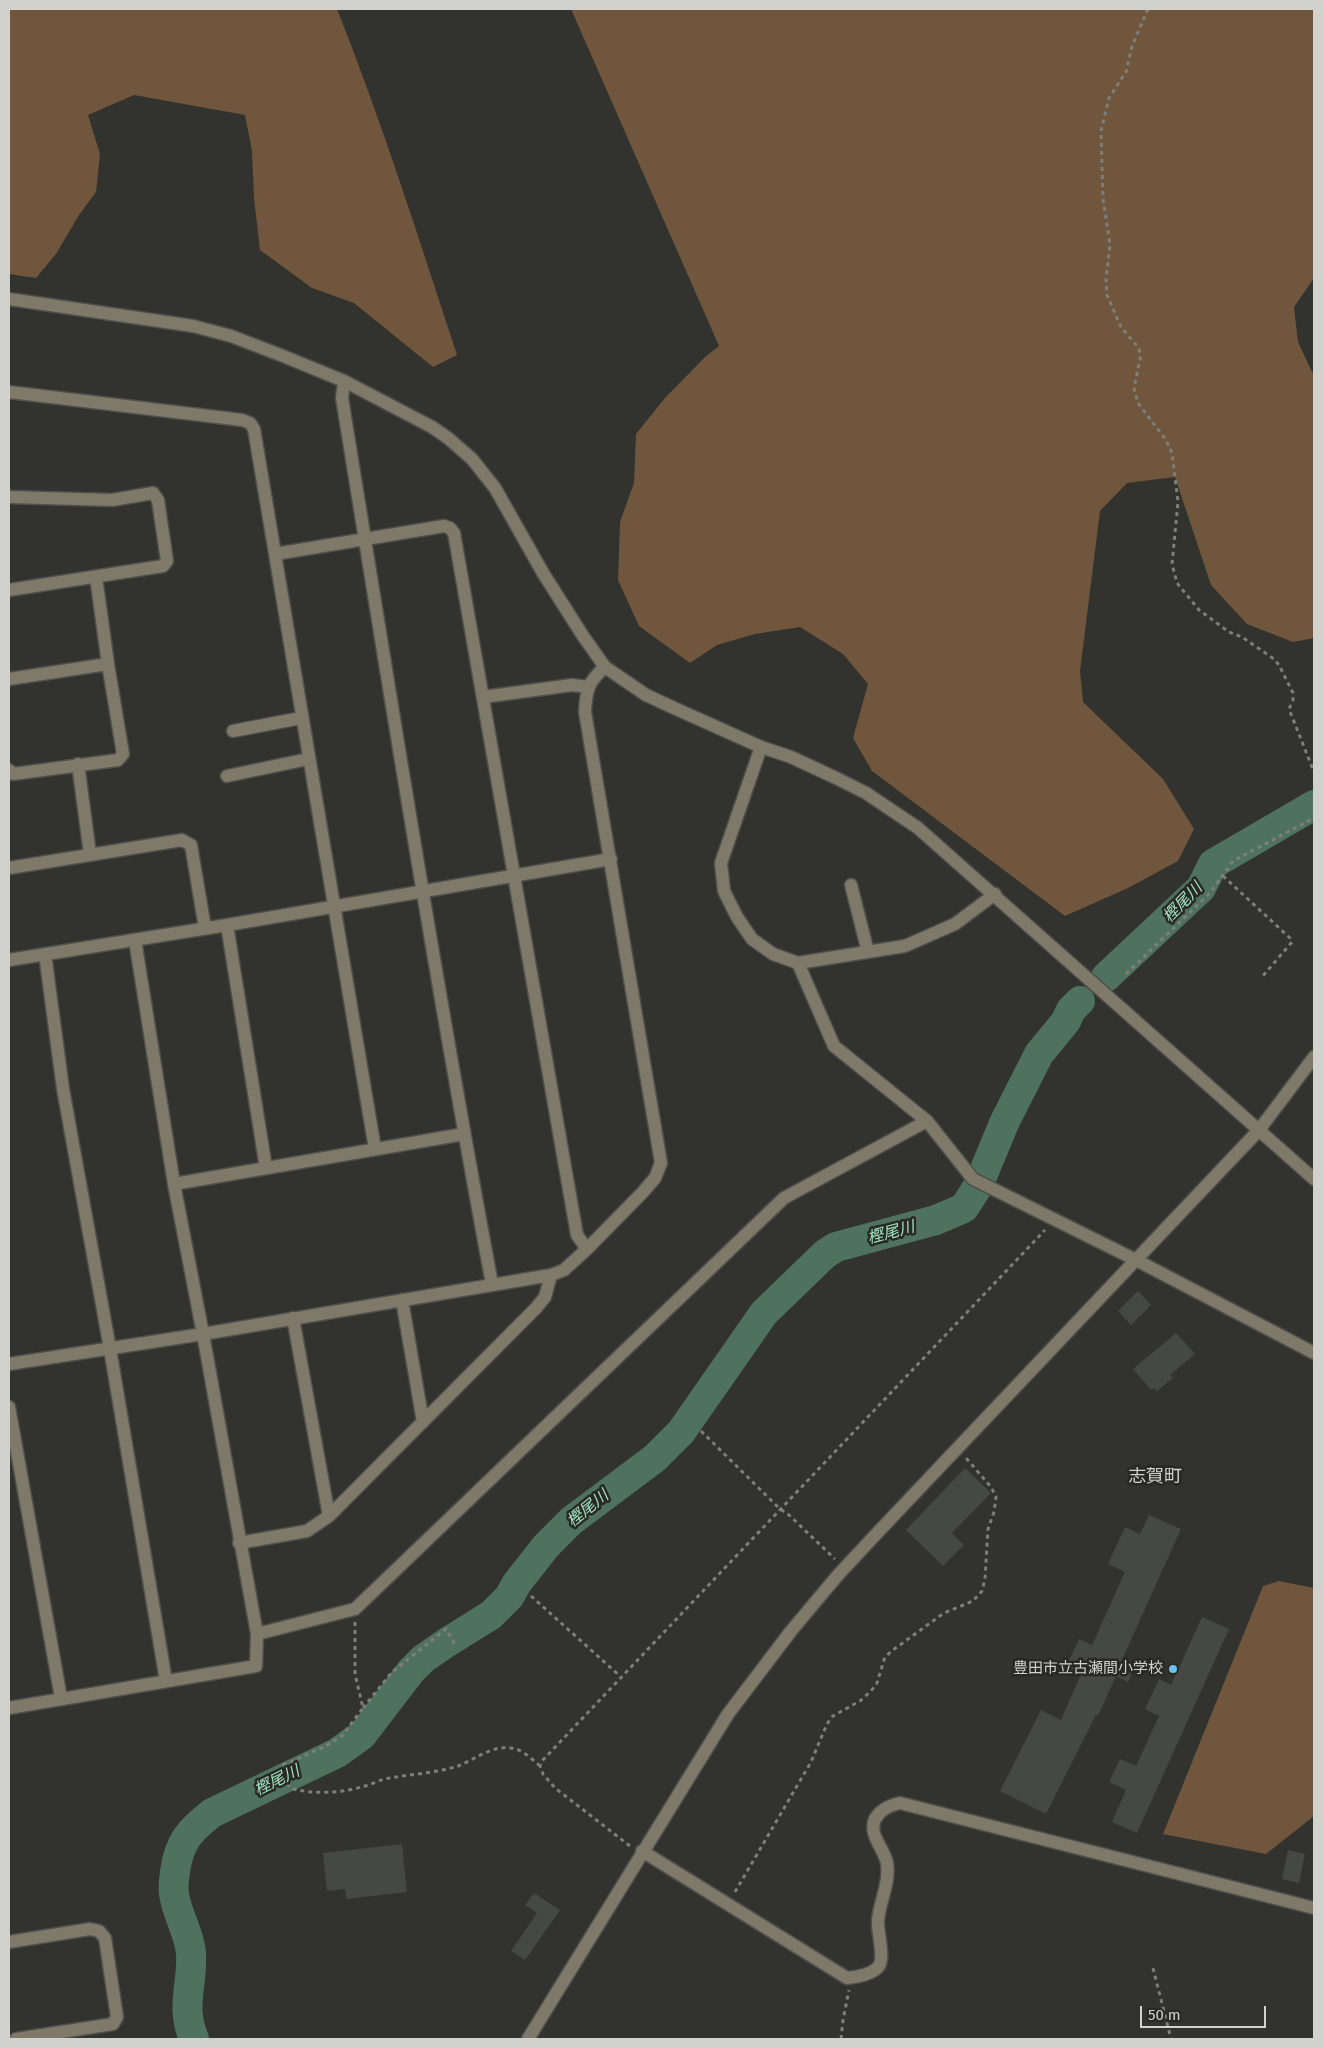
<!DOCTYPE html>
<html>
<head>
<meta charset="utf-8">
<style>
	body { margin:0 }
	#map { position:relative; width:1323px; height:2048px; overflow:hidden; background:#32322e; font-family:"Fira Sans",sans-serif }
	canvas { display:block }
	.frame { position:absolute; inset:0; border:10px solid #d1d1ce; pointer-events:none }
	.scale { position:absolute; left:1140px; top:2006px; width:126px; height:22px; box-sizing:border-box; border:2px solid #d1d1ce; border-top:0; padding-left:6px; font-size:15px; line-height:18px; white-space:nowrap; color:#d1d1ce; -webkit-text-stroke:4px #282824; paint-order:stroke }
</style>
</head>
<body>
<div id="map">
<canvas width="1323" height="2048"></canvas>
<div class="frame"></div>
<div class="scale">50 m</div>
</div>
<script>
const context = document.querySelector('canvas').getContext('2d');
context.lineJoin = 'round';
function fillPath(path, color) {
  context.fillStyle = color;
  context.fill(path, 'evenodd');
}
function trace(path, color, width, dash) {
  context.strokeStyle = color;
  context.lineWidth = width;
  context.lineCap = dash ? 'butt' : 'round';
  context.setLineDash(dash || []);
  context.stroke(path);
}
function label(font, color, halo, rows, align = 'center') {
  context.font = font + ' "Fira Sans","Noto Sans JP",sans-serif';
  context.lineWidth = 5;
  context.setLineDash([]);
  context.textBaseline = 'middle';
  context.strokeStyle = halo;
  context.fillStyle = color;
  for (const [text, x, y, turn = 0] of rows) {
    context.save();
    context.translate(x, y);
    context.rotate((+turn || 0) * Math.PI / 180);
    context.textAlign = isNaN(turn) ? turn : align;
    if (halo) context.strokeText(text, 0, 0);
    context.fillText(text, 0, 0);
    context.restore();
  }
}
const green = new Path2D(`
	M9 9H337C382 122 419 239 457 355L433 367 354 303 312 288 260 250 254 198 252 151 245 115 134 95 88 115 100 154 96 192 79 215 56 254 36 278 9 274Z
	M571 9H1314V278L1294 307 1298 342 1314 376V638L1293 642 1247 624 1211 585 1175 477 1127 483 1100 511 1080 671 1083 702 1163 779 1194 829 1178 861 1128 888 1065 916 872 771 853 738 868 684 843 654 800 627 755 634 717 645 690 663 639 626 618 580 620 522 634 483 636 434 665 398 705 357 719 346Z
	M1279 1581 1314 1588V1816L1266 1854 1163 1834 1263 1586Z`);
const river = new Path2D(`
	M1106 977 1201 888 1213 864 1314 805
	M194 2039C180 2006 193 1985 191 1953 189 1932 177 1915 174 1894 173 1887 174 1879 175 1872 179 1842 189 1831 212 1813L337 1753 362 1735 411 1671 423 1659 446 1643 491 1615 509 1597 517 1583 546 1546 571 1521 655 1458 681 1432 764 1313 825 1254 836 1247 936 1220 964 1208 978 1186 1005 1121 1039 1054 1066 1021 1071 1010 1080 1001`);
const building = new Path2D(`
	M1138 1291 1151 1305 1131 1325 1118 1311Z
	M1176 1333 1195 1354 1170 1375 1173 1378 1157 1391 1154 1388 1151 1390 1133 1369Z
	M965 1468 991 1493 952 1533 964 1545 943 1566 906 1530Z
	M1149 1515 1181 1529 1121 1662 1134 1668 1128 1682 1116 1676 1098 1716 1096 1715 1046 1814 1000 1791 1041 1710 1061 1720 1081 1674 1066 1667 1079 1639 1092 1645 1125 1572 1108 1564 1125 1527 1140 1534Z
	M1202 1617 1229 1629 1137 1833 1112 1822 1126 1790 1109 1782 1120 1759 1136 1766 1159 1716 1145 1709 1159 1679 1171 1685Z
	M402 1844 407 1892 346 1899 345 1889 327 1891 323 1853Z
	M1288 1850 1305 1854 1299 1883 1282 1879Z
	M534 1893 560 1910 525 1960 511 1951 537 1913 525 1905Z`);
const path = new Path2D(`
	M1148 9 1132 46 1126 72 1109 98 1101 131 1103 198 1110 245 1106 280 1107 295 1121 327 1138 347 1141 355 1134 388 1138 403 1166 440 1172 453 1178 502 1172 564 1177 583 1199 610 1229 632 1242 637 1274 659 1279 665 1293 693V700L1289 709 1314 772
	M1223 876 1290 938 1292 942 1262 977
	M1126 974 1210 893 1233 861 1314 818
	M701 1431 780 1509 789 1515 835 1559
	M531 1596 621 1677
	M355 1622V1674L363 1708 342 1736 324 1747 283 1765 281 1770 290 1788C313 1795 342 1793 365 1786 373 1784 381 1779 390 1778 412 1774 436 1773 458 1766 474 1760 492 1745 511 1748 522 1749 532 1759 540 1766
	M363 1708 392 1672 446 1629 456 1646
	M630 1846 555 1788 543 1774 540 1766 542 1761 1045 1230
	M735 1892 811 1762 827 1724 833 1716 860 1701 871 1691 877 1683 885 1657 893 1650 944 1613 973 1601 982 1591 985 1579 988 1529 994 1512 996 1497 991 1487 966 1458
	M1153 1968 1171 2039
	M841 2039 843 2020 849 1990`);
const minor = new Path2D(`
	M9 299 193 326 231 336 283 356 344 381 432 427 448 438 472 459 495 488 543 573 583 636 605 667 646 695 674 708 761 747 791 757 836 778 866 793 918 828 1314 1179
	M344 381 342 398C390 694 437 990 492 1284
	M9 392 242 420 250 423 254 429 375 1149
	M9 497 112 500 153 493 158 500 167 561 163 566 9 590
	M275 554 444 526 450 528 454 533 577 1235 587 1249
	M96 577 108 664
	M9 679 108 664 123 754 118 760 13 774 9 770
	M483 697 572 685 589 687
	M233 731 301 718
	M761 747 721 863 724 891 737 917 752 939 773 954 798 963 905 946 955 924 995 894
	M78 764 90 854
	M227 776 308 759
	M9 868 182 840 191 845 205 928
	M851 885 868 952
	M227 925 266 1168
	M45 954 63 1089 110 1349 166 1681
	M9 960 227 925 611 859
	M798 963 834 1046 927 1121 973 1179 1136 1260 1314 1353
	M174 1184 464 1134
	M402 1300 423 1422
	M293 1318 329 1516
	M9 1364 203 1334 551 1275 564 1270 587 1249 643 1192 655 1178 661 1163 585 712C586 689 589 681 605 667
	M9 1407 61 1698
	M239 1543 307 1531 329 1516 536 1308 545 1297 551 1275
	M257 1634 355 1609 784 1198 927 1121
	M9 1708 256 1666 257 1634 203 1334 174 1184 135 940
	M642 1851 847 1978C857 1977 872 1975 879 1966 885 1956 877 1932 878 1920 880 1901 890 1882 887 1863 884 1848 868 1835 875 1819 880 1810 891 1805 900 1803L1314 1908
	M9 1942 90 1929 99 1931 105 1938 117 2017 113 2024 16 2039
	M528 2039 728 1714 791 1631 838 1575 880 1530 1259 1130 1314 1057`);
const markers = [
	[1173,1669,5,"#67c4ef"]
];
const poiNames = [
	["豊田市立古瀬間小学校",1163,1669]
];
const waterNames = [
	["樫尾川",1183,903,-46],
	["樫尾川",891,1233,-15],
	["樫尾川",588,1509,-39],
	["樫尾川",277,1781,-26]
];
const quarterNames = [
	["志賀町",1155,1477]
];
fillPath(green, '#70563c');
trace(river, '#4e725e', 30);
fillPath(building, '#454843');
trace(minor, '#4f4f4b', 15);
trace(path, '#7e7e7a', 3, [4, 4]);
trace(minor, '#7e7969', 12);
for (const [x, y, r, color] of markers) {
  const dot = new Path2D();
  dot.arc(x, y, r, 0, 2 * Math.PI);
  context.fillStyle = color;
  context.fill(dot);
  trace(dot, '#282824', 2);
}
label('15px', '#d1d1ce', '#282824', poiNames, 'right');
label('italic 16px', '#a3e4c0', '#282824', waterNames);
label('18px', '#d1d1ce', '#282824', quarterNames);
</script>
</body>
</html>
